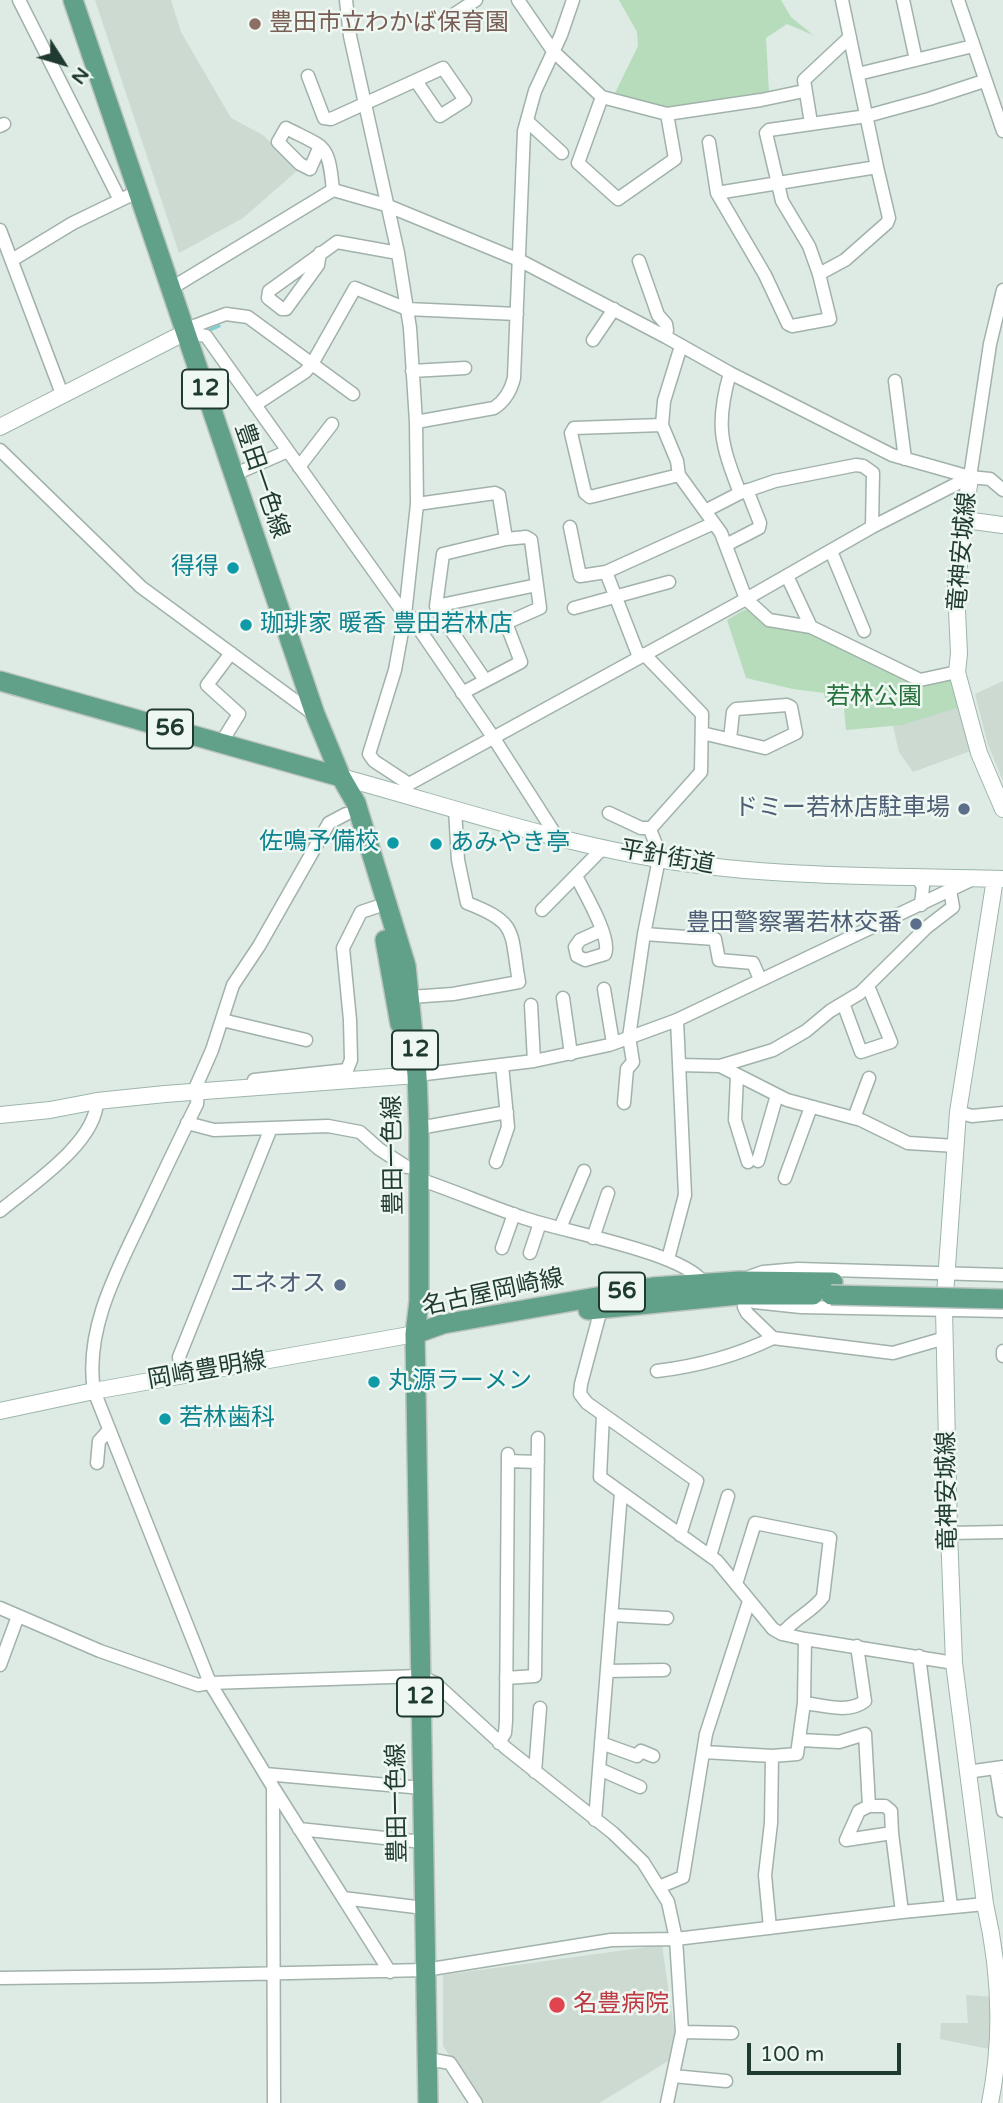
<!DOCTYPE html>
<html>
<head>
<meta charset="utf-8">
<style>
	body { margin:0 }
	#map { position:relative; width:1003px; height:2103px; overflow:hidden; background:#deeae4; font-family:"Varela Round",sans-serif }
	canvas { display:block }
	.north { position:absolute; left:28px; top:28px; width:70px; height:70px; -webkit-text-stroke:5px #eef7f2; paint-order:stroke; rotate:127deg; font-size:19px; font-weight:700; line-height:28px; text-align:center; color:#1f3a30 }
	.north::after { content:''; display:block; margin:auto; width:24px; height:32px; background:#1f3a30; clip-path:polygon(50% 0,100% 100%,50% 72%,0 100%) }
	.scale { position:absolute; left:747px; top:2043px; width:154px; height:32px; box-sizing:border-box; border:4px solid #1f3a30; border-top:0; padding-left:9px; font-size:21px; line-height:24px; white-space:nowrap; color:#1f3a30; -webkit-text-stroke:5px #eef7f2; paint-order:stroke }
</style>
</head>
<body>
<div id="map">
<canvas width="1003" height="2103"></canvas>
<div class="north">N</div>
<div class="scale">100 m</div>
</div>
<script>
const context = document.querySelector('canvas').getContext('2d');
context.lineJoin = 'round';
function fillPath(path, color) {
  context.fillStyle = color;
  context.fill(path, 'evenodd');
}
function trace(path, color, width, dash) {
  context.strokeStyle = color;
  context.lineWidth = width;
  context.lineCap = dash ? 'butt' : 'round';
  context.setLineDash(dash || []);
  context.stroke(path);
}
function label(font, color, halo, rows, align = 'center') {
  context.font = font + ' "Varela Round","Noto Sans JP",sans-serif';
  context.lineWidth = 5;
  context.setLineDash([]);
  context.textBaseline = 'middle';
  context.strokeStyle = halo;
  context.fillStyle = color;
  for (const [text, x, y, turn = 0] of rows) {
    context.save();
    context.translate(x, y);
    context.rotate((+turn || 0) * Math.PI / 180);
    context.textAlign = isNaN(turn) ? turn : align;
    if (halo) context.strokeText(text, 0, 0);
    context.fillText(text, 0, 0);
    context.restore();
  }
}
const built = new Path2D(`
	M95 0H171L181 32 231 118 263 135 298 170 243 218 179 253Z
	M1003 681V781L988 745 975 694Z
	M963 706 976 749 913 772 899 752 893 726Z
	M662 1945 675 2035 670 2060 599 2103H482L443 2046V1975Z
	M966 1995 994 1997V2050L940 2039 941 2023H968Z`);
const green = new Path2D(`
	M619 0H781L791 17 813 35 787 24 766 38 769 93 674 113 614 95 638 46 637 32Z
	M744 610H750L767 624 817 635 913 682 951 679 963 706 902 725 846 730 843 698H825L824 693 793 689 746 678 727 620Z`);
const stream = new Path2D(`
	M205 332 219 326`);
const street = new Path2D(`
	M19 0 120 200
	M346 0 350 36 398 253 410 328 416 422 417 504 405 615 395 670 369 754 374 761 409 784
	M518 0 553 51 602 97 578 163 618 199 675 159 667 114 761 100 804 91
	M842 0 877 167
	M903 0 916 60
	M958 0 1003 131
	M450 17 476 0
	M858 74 973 46
	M308 76 324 118 331 119 443 68 465 100 440 116 416 81
	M602 97 667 114
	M527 121 562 153
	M811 123 804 80 850 37
	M0 126 4 124
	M709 142 717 193
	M320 146 310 169 300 164 278 142 286 128C327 149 328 143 333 190
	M877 167 889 218 887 223 845 260 819 274 830 319 792 326 788 324 765 275 717 193Z
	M0 230 62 394
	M320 253 318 265 286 309H282L268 298 269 291 337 242 398 253
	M12 260 73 223 137 192
	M639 261 658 315 666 324 667 330 666 337
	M819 274 809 246 782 201 766 133 769 130 867 116 929 99 984 81
	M170 289 333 190 337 191 386 205 519 260 666 337 730 373 892 455 970 477 990 479 1003 490
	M186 329 226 314 248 317 353 394
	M186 332 206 336 405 615 411 617 493 737 557 837
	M593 340 614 309
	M681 346 664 401 662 425 677 461 679 475 721 533 746 599 769 620 811 627 920 680 957 672
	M412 371 465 368
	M730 373C715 425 721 444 740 493
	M895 381 905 459
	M255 405 305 372 312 364 355 288 407 309 517 314
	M416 422 494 408C505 401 511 390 514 378L524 131 535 91 561 35 573 0
	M662 425 574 428 571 433 585 493 590 497 679 475
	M0 450 141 587 312 713
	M299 467 332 424
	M233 475 288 451
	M970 477 990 344 1003 290
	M417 504 495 493 499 495 506 539 526 537 531 540 540 608 506 623 521 662 462 693
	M705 511 740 493 775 481 856 465 863 466 873 473 872 527
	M570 527 580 576 606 572
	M726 545 759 528 760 523 747 490
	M831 551 864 631
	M787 576 811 627
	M436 606 537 585
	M574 608 669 582
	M644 654 702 714 701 772 651 828V832L662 859
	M639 657 606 572 714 523
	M485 680 438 611 436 606 443 554 506 539
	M702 733 765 748 796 733 791 707 787 705 736 709 733 712 730 739
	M221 743 239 714 207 685 231 653
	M404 790 409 784 746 599 872 527 970 477
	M609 813 641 828H651
	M576 876C584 892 612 938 605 954L585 960 577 956 575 947 580 940 602 930
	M916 877 923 886 921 905
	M542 910 604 847
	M644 934 715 939 719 960 753 963 760 979
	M604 989 613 1043
	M410 997 453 994 519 982C510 931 519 923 467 903L458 860 455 809
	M563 998 571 1054
	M843 1003 861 1052 891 1042 868 986
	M531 1005 534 1061
	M222 1020 306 1040
	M680 1065 720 1066 773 1050 806 1031 830 1011 860 993 927 927 953 907 950 890
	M720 1066 787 1100 861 1120 908 1143 956 1146
	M417 1075 534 1061 609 1045 677 1020 973 879
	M737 1076 735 1120 748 1162
	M254 1080 347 1070 351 1060 350 1020 343 948 361 912 376 907
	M194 1091 212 1050 233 985 259 946 329 823 346 814
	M198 1091 197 1104C179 1140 162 1176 145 1212 119 1267 84 1328 94 1391L210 1683 273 1787 390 1972
	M624 1103 627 1069 633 1062 629 1037 644 934 659 859
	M958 1112 972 1116 1003 1113
	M854 1118 869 1078
	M187 1123 214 1130 328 1126 360 1132 379 1149 407 1167
	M419 1128 507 1112
	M758 1161 777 1095
	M496 1162 508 1127 502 1065
	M785 1178 811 1107
	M419 1179C454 1191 489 1206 524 1218 564 1232 681 1252 703 1282
	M0 1211C31 1185 96 1143 97 1101
	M560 1228 584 1171
	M593 1238 608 1193
	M502 1248 514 1214
	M530 1253 540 1223
	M668 1259 685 1195 677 1020
	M749 1277 763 1272 798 1269 1003 1275
	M745 1301 744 1307 747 1313 773 1338 893 1353 945 1338
	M754 1302 801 1307 1003 1311
	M601 1309 581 1384 580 1394 587 1403 697 1481 680 1535
	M1003 1351V1356
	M657 1371C698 1366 736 1356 773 1338
	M181 1376 179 1357 271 1128
	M603 1415 600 1477 717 1561 773 1629 782 1634 805 1639 954 1663
	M508 1461 538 1462
	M97 1463 99 1441 109 1430
	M949 1533 1003 1532
	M710 1556 728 1496
	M736 1584 755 1523 830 1538 823 1597C812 1612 793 1619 782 1634
	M0 1608 100 1651 198 1685 210 1683 420 1676 435 1683 506 1748 613 1833 643 1862 668 1902 676 1939 682 2032 667 2103
	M611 1615 667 1618
	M919 1656 951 1906
	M0 1665 18 1616
	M607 1671 664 1670
	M506 1678 535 1676 538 1438
	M804 1703C822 1705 849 1714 865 1701L857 1646
	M800 1740 839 1742 865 1734 869 1806H885L891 1811 892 1833 902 1912
	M499 1743 505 1733 506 1721 508 1454
	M601 1743 637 1756 641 1751 653 1756
	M704 1752 772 1756 797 1754 804 1703 805 1639
	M996 1768 1003 1811
	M599 1769 640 1787
	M535 1772 540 1708
	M967 1772 1003 1767
	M265 1774 422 1788
	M273 1788 274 2103
	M869 1806 859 1811 846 1840 892 1833
	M595 1820 621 1493
	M299 1829 423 1842
	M659 1887 683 1877 706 1734 749 1601
	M343 1898 424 1908
	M770 1928 765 1875 771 1823 772 1756
	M0 1978 155 1976 425 1970 611 1940 676 1939 902 1912 985 1904
	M682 2032 732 2033
	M428 2059 450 2063 476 2103
	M673 2076 726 2081`);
const secondary = new Path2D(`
	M0 427 186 332
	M970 477 956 588 959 654 957 672 979 753 1003 809
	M965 520 1003 525
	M341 777C448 806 554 842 664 860 776 878 889 876 1002 879
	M0 1115 50 1110 97 1101 165 1094 417 1075
	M0 1411 94 1391 415 1334
	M990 2103C1003 2038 1000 1969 985 1904L954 1663 949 1533 944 1309 958 1112 995 879`);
const primary = new Path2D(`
	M73 0 315 714 341 777 356 803 406 966 417 1075 419 1128V1301L415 1334 428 2103
	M0 681 341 777
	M385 940 400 1024
	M588 1310 738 1295H813
	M415 1334 443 1324 653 1287 739 1281 833 1282`);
const primaryBridge = new Path2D(`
	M831 1295 1003 1299`);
const markers = [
	[255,24,7,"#8d6e63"],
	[233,568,7,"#0f9aa8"],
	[246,625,7,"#0f9aa8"],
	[964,809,7,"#5c6f8a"],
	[393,843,7,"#0f9aa8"],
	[436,844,7,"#0f9aa8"],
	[916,924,7,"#5c6f8a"],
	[340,1285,7,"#5c6f8a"],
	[374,1382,7,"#0f9aa8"],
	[165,1419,7,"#0f9aa8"],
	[557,2005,9,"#e0444e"]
];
const shields = [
	[205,389,46],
	[170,729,46],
	[415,1050,46],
	[622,1292,46],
	[420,1697,46]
];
const shieldNames = [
	["12",205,389],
	["56",170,729],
	["12",415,1050],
	["56",622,1292],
	["12",420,1697]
];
const educationNames = [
	["豊田市立わかば保育園",269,24]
];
const streetNames = [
	["豊田一色線",261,481,71],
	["竜神安城線",963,552,-85],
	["平針街道",667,858,10],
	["豊田一色線",394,1155,-91],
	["名古屋岡崎線",493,1293,-12],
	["岡崎豊明線",207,1371,-10],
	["竜神安城線",948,1491,-91],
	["豊田一色線",398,1803,-91]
];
const cultureNames = [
	["得得",219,568,"right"],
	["珈琲家 暖香 豊田若林店",260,625],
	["佐鳴予備校",379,843,"right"],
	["あみやき亭",450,844],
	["丸源ラーメン",388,1382],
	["若林歯科",179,1419]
];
const parkNames = [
	["若林公園",874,698]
];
const serviceNames = [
	["ドミー若林店駐車場",950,809],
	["豊田警察署若林交番",902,924],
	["エネオス",326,1285]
];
const healthNames = [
	["名豊病院",573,2005]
];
fillPath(built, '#ccdad2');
fillPath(green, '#b6dcbc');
trace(stream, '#84ced2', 3.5);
trace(street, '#a1b2aa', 15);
trace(secondary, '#9db6aa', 18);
trace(primary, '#bcc4c1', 22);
trace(street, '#fff', 12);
trace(secondary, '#fff', 16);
trace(primary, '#61a18a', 19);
trace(primaryBridge, '#bcc4c1', 22, []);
trace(primaryBridge, '#61a18a', 19);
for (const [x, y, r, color] of markers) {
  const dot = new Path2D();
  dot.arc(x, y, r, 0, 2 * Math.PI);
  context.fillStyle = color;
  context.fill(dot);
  trace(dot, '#eef7f2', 2.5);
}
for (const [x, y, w] of shields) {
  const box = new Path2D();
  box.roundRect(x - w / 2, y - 19.5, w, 39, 5);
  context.fillStyle = '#eef7f2';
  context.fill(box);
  trace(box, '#1f3a30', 2);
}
label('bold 23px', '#1f3a30', null, shieldNames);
label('24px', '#785e54', '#eef7f2', educationNames, 'left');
label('24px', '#1f3a30', '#eef7f2', streetNames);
label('24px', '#0d838f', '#eef7f2', cultureNames, 'left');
label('24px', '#28723d', '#eef7f2', parkNames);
label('24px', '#4e5e75', '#eef7f2', serviceNames, 'right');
label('24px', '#be3a42', '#eef7f2', healthNames, 'left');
</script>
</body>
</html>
